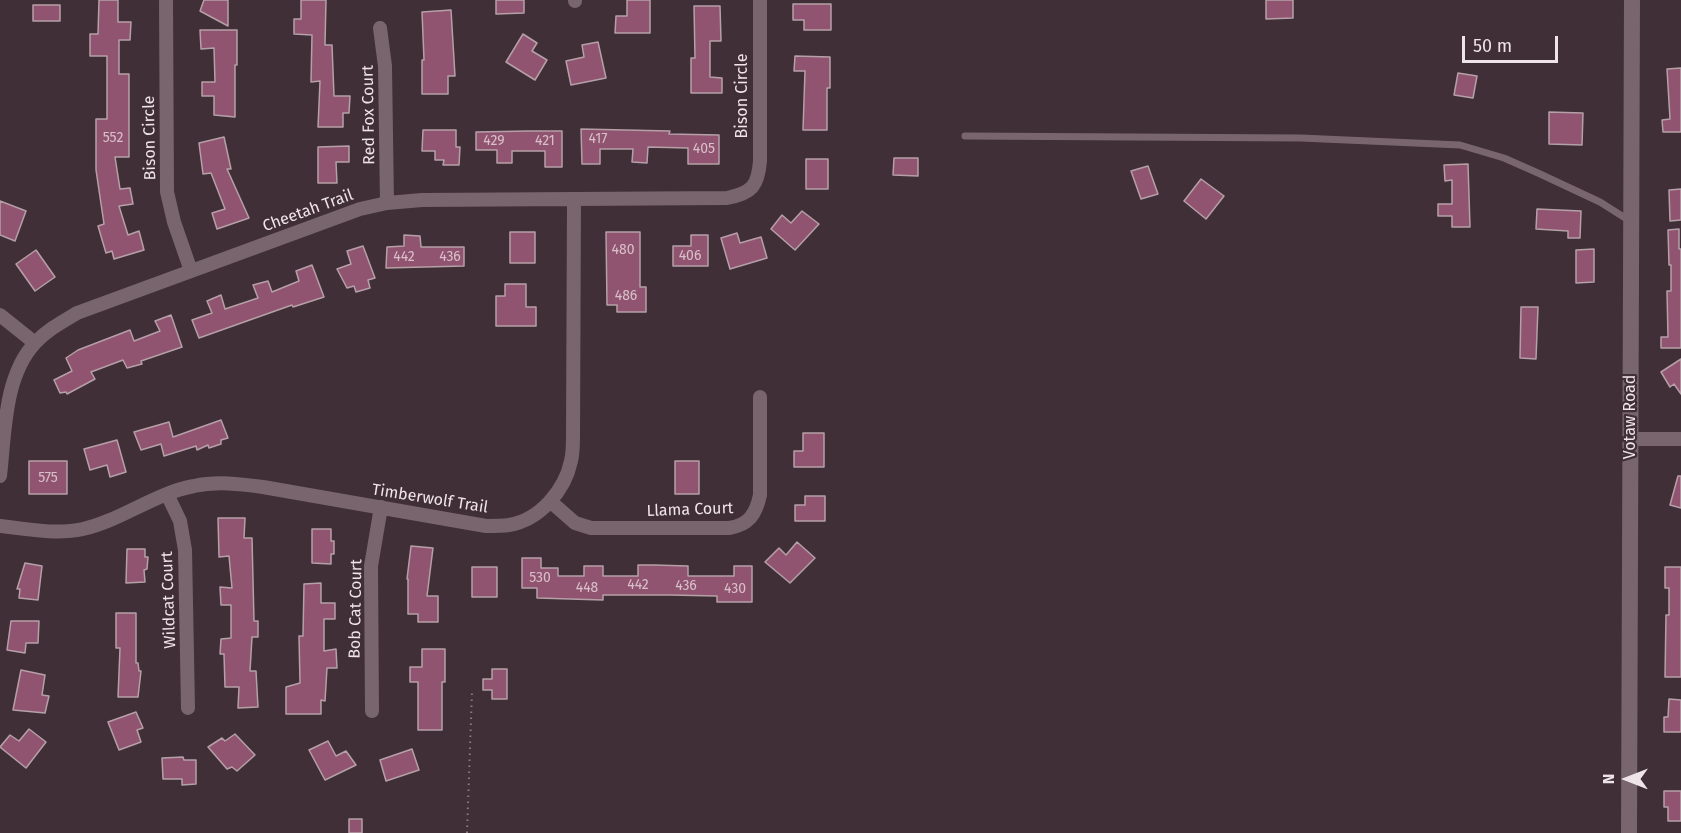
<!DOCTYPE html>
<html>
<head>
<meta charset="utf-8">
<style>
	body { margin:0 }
	#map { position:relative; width:1681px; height:833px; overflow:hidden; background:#402f36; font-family:"Fira Sans",sans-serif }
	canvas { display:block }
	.north { position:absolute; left:1597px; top:749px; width:60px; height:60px; -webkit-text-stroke:4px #402f36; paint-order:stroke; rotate:270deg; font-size:16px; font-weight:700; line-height:24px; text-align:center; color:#efe4e8 }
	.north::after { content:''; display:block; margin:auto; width:21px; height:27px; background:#efe4e8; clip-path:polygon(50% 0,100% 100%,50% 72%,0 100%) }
	.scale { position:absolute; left:1462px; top:36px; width:96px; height:27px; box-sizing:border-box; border:3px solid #efe4e8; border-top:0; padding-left:8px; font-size:18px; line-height:21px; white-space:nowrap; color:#efe4e8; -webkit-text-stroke:4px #402f36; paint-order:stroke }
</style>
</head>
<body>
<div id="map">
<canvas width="1681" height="833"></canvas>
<div class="north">N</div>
<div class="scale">50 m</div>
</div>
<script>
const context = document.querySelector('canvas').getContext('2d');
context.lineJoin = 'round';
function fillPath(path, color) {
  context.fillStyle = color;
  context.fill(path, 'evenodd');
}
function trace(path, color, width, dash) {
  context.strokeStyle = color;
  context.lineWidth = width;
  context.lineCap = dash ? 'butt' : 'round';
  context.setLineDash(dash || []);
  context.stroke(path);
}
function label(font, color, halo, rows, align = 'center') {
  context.font = font + ' "Fira Sans",sans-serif';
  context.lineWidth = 4.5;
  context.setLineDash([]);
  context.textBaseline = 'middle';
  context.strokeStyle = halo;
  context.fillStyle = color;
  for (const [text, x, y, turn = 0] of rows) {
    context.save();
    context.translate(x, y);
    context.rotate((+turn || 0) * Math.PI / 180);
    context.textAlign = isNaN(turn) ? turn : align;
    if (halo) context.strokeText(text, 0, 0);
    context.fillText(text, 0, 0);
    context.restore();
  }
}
const building = new Path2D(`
	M99 0H118V22H131L130 40H119V74H129V157H115L120 189 130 188 133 204 119 206 128 235 139 231 144 250 114 259 112 251 106 253 98 226 104 224 96 170V119H107V56H90V34H98Z
	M204 0H228V26L200 11Z
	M301 0H326L325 45H332L334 96H350L349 113H343V127H318L320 81 311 82 312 35 294 34V19H301Z
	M496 0H524V13L496 14Z
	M627 0H650V33H615L616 16H627Z
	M1266 0H1293V18L1266 19Z
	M793 4H831V30H804V20H793Z
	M33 5H60V21H33Z
	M694 6H720L721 41H710V77L722 78V93H691V58H695Z
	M451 10 455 76H448V94H422V60H424L422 12Z
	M200 30H237V65H235V117L214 115V96H202V82H215L214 48 201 49Z
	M523 34 537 43 532 51 547 60 535 80 506 62Z
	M598 42 606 78 571 85 566 61 584 57 582 45Z
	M795 56 830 57V88H827V130H803L805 71H794Z
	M1681 68V132H1663L1662 120 1670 119 1667 69Z
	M1458 73 1477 76 1473 98 1454 95Z
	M1549 112 1583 113 1582 145 1549 144Z
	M581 129 670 131 669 134 719 135V164H688V148L648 147 647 163 632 162 633 149H600V164H582Z
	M423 130H456V147H460L459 165H443L444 160H435V151H422Z
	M528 131H562V167H545V151H512V163H497V150H476V132Z
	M224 137 231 169H227L249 218 217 229 212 213 225 209 211 173 203 174 199 143Z
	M349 146V162H336L337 183H318V147Z
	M894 158H918V176L893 175Z
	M806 159H828V189H806Z
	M1468 164 1470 227H1452V216H1438V204H1452V180L1445 181 1444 165Z
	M1148 166 1158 194 1141 199 1131 171Z
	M1201 179 1224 196 1206 219 1184 201Z
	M1681 189V220L1670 221 1669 190Z
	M0 201 26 211 15 241 0 235Z
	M1537 209 1581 211 1580 238H1568V231L1536 229Z
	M802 211 819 224 795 250 771 229 782 215 791 223Z
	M1679 229V249H1681V348H1661V337H1668L1667 291H1671V265H1669L1668 230Z
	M510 232H535V263H510Z
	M606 232H640V287H646V312H617V305H607Z
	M737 233 740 243 761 237 767 258 730 269 721 238Z
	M404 235 420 236 421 247H464V266L386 268 387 247 404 246Z
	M691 235H708V266H673V246H691Z
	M363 246 375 278 368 280 370 288 356 292 354 286 347 288 337 269 351 264 347 251Z
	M1594 249V282L1576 283V250Z
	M36 250 55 277 35 291 16 264Z
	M312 265 324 297 293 307 292 305 199 338 192 320 212 313 207 301 221 295 225 309 258 298 253 285 268 281 272 292 299 281 296 271Z
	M505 284H526V307H536V326H496V296H505Z
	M1521 307H1538L1536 359 1520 358Z
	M171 315 182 347 141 361 142 364 127 368 123 360 91 372 95 379 67 394 66 392 60 393 54 380 72 371 66 358 78 350 130 330 134 341 160 331 155 321Z
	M1681 359V394L1674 384 1670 387 1661 372Z
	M221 420 228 438 221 440V444L209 448 208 445 197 450 196 446 164 456 161 444 141 450 134 432 169 422 173 437Z
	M803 433H824V467H794V451H803Z
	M117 440 126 472 110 477 107 465 90 470 84 449Z
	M29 461H67V494H29Z
	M675 461H699V494H675Z
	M1678 476H1681V508L1670 505Z
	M805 496H825V521H795V505H805Z
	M218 518H245L244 538H252L254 621H258V637H252L250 671H256L258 707 238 708 239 687H225L224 654H220L221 639 231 638V605H221L220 587 232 588 229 556 219 557Z
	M312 529H331V541H334V554H331V564L312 563Z
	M797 542 815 558 790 583 765 562 779 548 786 555Z
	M411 546 433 548 427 596H438V622H418V614H408V579H407Z
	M127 549H145V557H148L147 569 144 570 145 582 126 583Z
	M522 558H541V568H558V576H584V566H603V576H638V565H654L688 566V576H734V566H752V602H717V596L670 595H603V600L537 598V588H522Z
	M25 563 42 566 38 600 19 598 20 589H17Z
	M472 567H497V597H472Z
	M1665 567H1681V677H1665L1666 615H1669V588H1665Z
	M321 583V603H335V619H324V651L336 649 337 668H327L325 701 321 700V714H286V687L300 683 299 636H303L304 584Z
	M116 613H136V663H138L139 671H141L138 697H118L120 648H116Z
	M11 621H39L38 643H26L25 653 7 650Z
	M422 649H445V682H442V730H418V682H410V667H422Z
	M492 669H507V699H492V690H483V679H492Z
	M21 670 45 675 42 695 49 696 45 713 13 710Z
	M1669 699 1681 700V732H1664V717H1668Z
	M136 712 143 728 137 730 141 742 119 750 108 722Z
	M29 729 46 742 26 768 0 747 10 735 19 741Z
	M235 734 255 755 237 771 232 767 227 769 208 747 222 738 225 741Z
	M328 741 336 756 346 751 356 765 325 780 309 750Z
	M412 749 419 770 386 781 380 760Z
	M183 757 184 760H196V784L182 785V779H163L162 758Z
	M1664 791H1681V821H1668V807H1664Z
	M349 819H362V833H349Z`);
const path = new Path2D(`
	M467 833 472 692`);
const service = new Path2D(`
	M965 136 1301 138 1460 145 1504 158 1538 173 1600 202 1630 221`);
const minor = new Path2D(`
	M166 0 167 192 174 222 191 271
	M575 0V1
	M380 28 385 66 387 203
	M0 315 35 343
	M1631 439H1681
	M0 476C5 433 4 376 35 343 47 330 62 322 77 313L360 209 387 203 422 200 727 198C752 193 758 186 760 161V0
	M167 494 180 521 185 550 188 708
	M550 501 575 523 591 528H729C749 525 756 514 760 495V397
	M0 526C27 529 56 535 83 529 122 520 155 493 194 486 217 481 240 484 263 487L486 526C493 526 502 526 509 525 540 520 565 490 571 461 573 453 573 445 573 437L574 200
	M372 711 371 566 381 507`);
const tertiary = new Path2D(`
	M1629 833 1632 0`);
const numberNames = [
	["552",113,138],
	["417",598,139],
	["429",494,141],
	["421",545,141],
	["405",704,149],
	["480",623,250],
	["406",690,256],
	["442",404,257],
	["436",450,257],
	["486",626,296],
	["575",48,478],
	["530",540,578],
	["442",638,585],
	["436",686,586],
	["448",587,588],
	["430",735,589]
];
const streetNames = [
	["Bison Circle",743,96,-90],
	["Red Fox Court",369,115,-91],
	["Bison Circle",150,138,-91],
	["Cheetah Trail",308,211,-20],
	["Votaw Road",1631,417,-90],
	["Timberwolf Trail",430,499,9],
	["Llama Court",690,510,-2],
	["Wildcat Court",169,600,-92],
	["Bob Cat Court",356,609,-89]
];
fillPath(building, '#915470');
trace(building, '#b5a0a8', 1.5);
trace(path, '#8a7b81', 2, [1.5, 4.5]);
trace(service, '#79656d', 7);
trace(minor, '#79656d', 14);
trace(tertiary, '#79656d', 16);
label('14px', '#d8c0ca', null, numberNames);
label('16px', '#efe4e8', '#402f36', streetNames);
</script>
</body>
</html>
